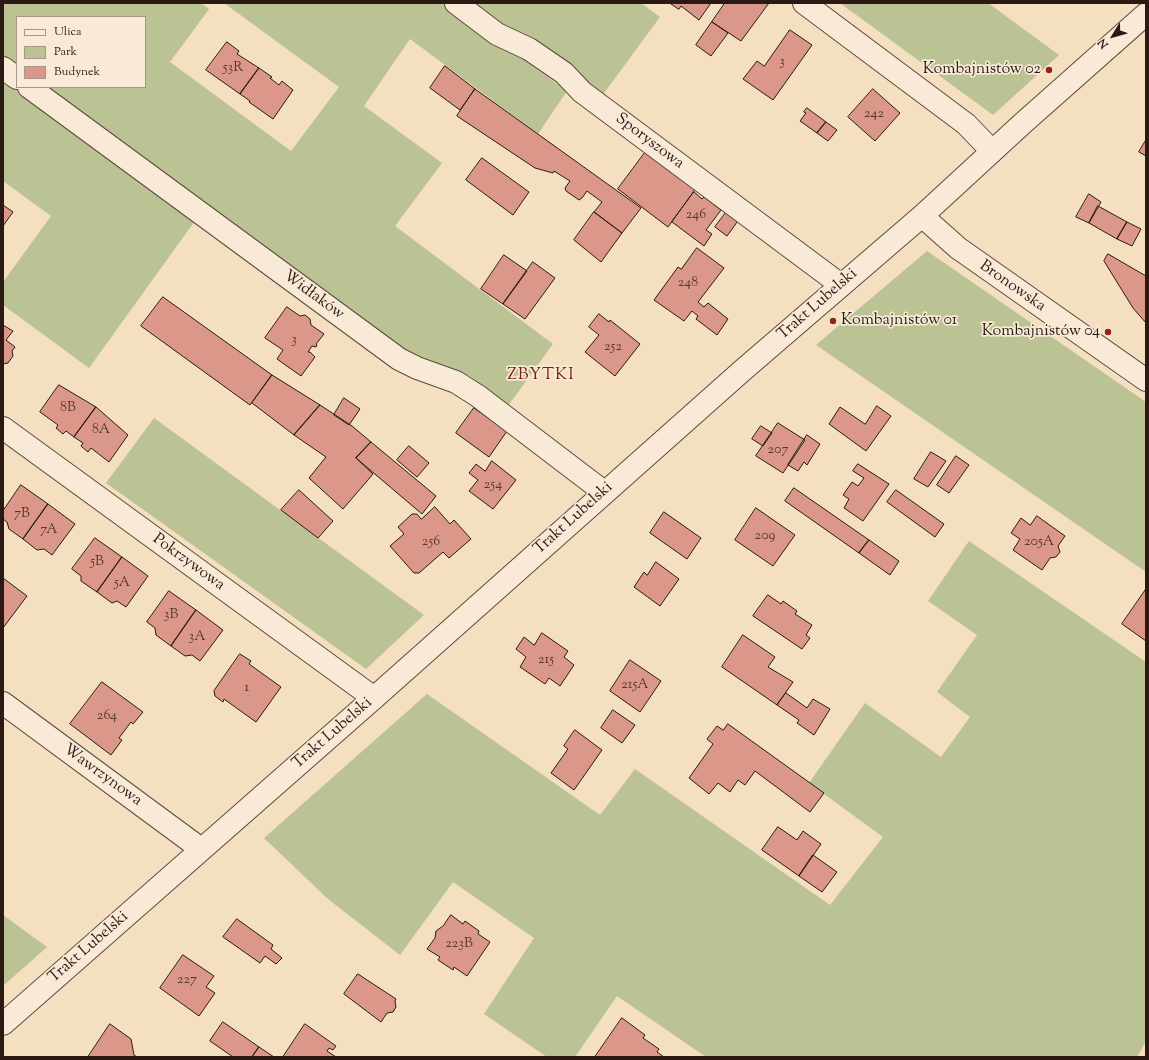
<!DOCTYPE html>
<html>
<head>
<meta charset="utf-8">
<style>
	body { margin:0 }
	#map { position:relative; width:1149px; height:1060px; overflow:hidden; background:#f4dfc1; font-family:"Sorts Mill Goudy",serif }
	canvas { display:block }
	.frame { position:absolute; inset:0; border:4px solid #2a1a13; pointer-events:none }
	.legend { position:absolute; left:16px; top:16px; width:130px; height:72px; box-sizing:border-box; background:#f8ead7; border:1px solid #a69789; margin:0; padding:5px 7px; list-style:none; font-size:12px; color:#2a1a13 }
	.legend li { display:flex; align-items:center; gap:8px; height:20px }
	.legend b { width:20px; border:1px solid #a69789 }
	.north { position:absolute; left:1093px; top:16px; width:40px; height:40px; -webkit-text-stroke:3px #f8ead7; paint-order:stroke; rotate:233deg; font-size:11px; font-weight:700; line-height:16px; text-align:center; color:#2a1a13 }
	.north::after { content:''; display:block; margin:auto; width:14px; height:18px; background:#2a1a13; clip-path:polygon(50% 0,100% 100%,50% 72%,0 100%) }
</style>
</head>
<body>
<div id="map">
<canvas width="1149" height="1060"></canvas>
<div class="frame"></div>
<ul class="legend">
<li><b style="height:5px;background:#f8ead7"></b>Ulica</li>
<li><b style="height:11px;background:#bbc293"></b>Park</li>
<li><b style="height:11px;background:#db9789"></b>Budynek</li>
</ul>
<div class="north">N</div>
</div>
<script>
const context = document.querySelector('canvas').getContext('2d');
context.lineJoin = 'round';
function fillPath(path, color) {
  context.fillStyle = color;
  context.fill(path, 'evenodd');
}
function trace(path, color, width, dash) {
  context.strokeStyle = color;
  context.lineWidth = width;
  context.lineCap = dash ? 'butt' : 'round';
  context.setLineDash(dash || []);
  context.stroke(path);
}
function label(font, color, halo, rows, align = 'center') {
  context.font = font + ' "Sorts Mill Goudy",serif';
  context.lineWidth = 3.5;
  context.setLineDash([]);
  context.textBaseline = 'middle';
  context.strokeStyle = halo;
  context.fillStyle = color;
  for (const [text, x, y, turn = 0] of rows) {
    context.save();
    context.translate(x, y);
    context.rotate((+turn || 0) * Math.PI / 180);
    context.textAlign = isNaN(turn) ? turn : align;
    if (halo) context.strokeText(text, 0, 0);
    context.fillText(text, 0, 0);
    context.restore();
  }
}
const green = new Path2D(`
	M3 3H201L209 9 170 62 291 151 339 87 224 3H445L567 91 538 134 410 39 364 106 442 163 395 226 553 344 508 406 470 376 420 361 45 87H145V17H17V66L3 56Z
	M467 3H641L660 17 602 96 530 43Z
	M840 3H988L1059 55 993 115Z
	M3 75 197 218 89 368 3 305V282L51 216 3 181Z
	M927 251 1146 402V572L816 345Z
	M154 418 424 615 366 669 106 483Z
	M969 541 1146 662V1041L1137 1057H706L617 996 575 1057H547L484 1014 534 938 453 882 400 955 328 899 264 838 427 694 600 815 635 769 830 905 883 837 809 783 865 703 941 757 970 717 937 692 977 635 928 601Z
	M3 915 47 947 3 986Z`);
const building = new Path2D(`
	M670 3H711L699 20 681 6 679 9Z
	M725 3H769L741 41 712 22Z
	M712 22 728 33 711 56 696 45Z
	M790 30 812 45 773 100 743 79 757 61 764 66Z
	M227 42 239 51 237 54 259 68 240 94 206 70Z
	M445 66 475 89 460 110 430 88Z
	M259 68 272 77 270 78 279 85 282 81 293 90 273 119 249 102 250 101 240 94Z
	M475 89 641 208 622 233 594 212 602 202 587 191 582 198 579 200 566 191 565 188 570 181 554 171 553 173 535 168 457 116Z
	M873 89 900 113 875 141 848 117Z
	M807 108 826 122 817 133 800 121 806 113 804 112Z
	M826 122 837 130 828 141 817 133Z
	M1146 140V156L1139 152Z
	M647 150 697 187 668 227 618 189Z
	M482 158 529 192 513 215 466 180Z
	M694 192 702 199 704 197 721 210 706 230 712 234 704 246 672 222Z
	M1089 194 1101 202 1089 223 1076 217Z
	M3 205 13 212 3 226Z
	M1098 206 1127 222 1117 239 1089 223Z
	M728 210 740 218 727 236 715 227Z
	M594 212 622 233 601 262 574 240Z
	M1127 222 1141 229 1132 246 1117 239Z
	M697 248 724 268 698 302 704 307 708 303 728 319 717 335 696 319 698 316 692 311 684 321 654 300 678 267 681 269Z
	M1108 254 1146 276V323L1133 308 1104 261Z
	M504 255 527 271 503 304 481 289Z
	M533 262 555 278 525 319 503 304Z
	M163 297 272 375 250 405 141 326Z
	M287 307 300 316 305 315 310 319 311 325 324 334 316 344 317 345 316 347 312 346 308 352H310L315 357 301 376 277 359 283 350 265 338Z
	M599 314 609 322 610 320 640 344 615 376 585 352 599 335 589 327Z
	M3 325 13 331 6 340 15 347 12 351 13 356 8 363 3 364Z
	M272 375 320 405 294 435 252 403Z
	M59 385 96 407 74 437 66 431 63 434 56 428 58 425 40 412Z
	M344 398 360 409 349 425 334 415Z
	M320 405 352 426 371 442 356 458 373 474 343 509 309 478 326 457 294 435Z
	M877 406 891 416 866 451 829 424 840 407 865 424Z
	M96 407 128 435 109 462 91 448 88 452 81 446 83 443 74 437Z
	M474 408 507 431 489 457 456 433Z
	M778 423 805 440 783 473 756 456Z
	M761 426 772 433 763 446 752 439Z
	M807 435 820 444 807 465 804 462 798 471 788 465Z
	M371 442 436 496 422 514 356 458Z
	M409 446 429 463 417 477 397 460Z
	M931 452 946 461 928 487 914 479Z
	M956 456 969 465 949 493 937 485Z
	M492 461 516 480 493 509 469 491 478 480 469 473 476 464 485 471Z
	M858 464 889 484 863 521 844 508 849 499 843 495 852 482 858 486 864 478 853 471Z
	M21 485 48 504 23 539 9 529 7 522 3 519V511Z
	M794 488 869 540 859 553 785 501Z
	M299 490 333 521 318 538 281 510Z
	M896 490 944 524 935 537 887 502Z
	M48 504 75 524 52 555 44 549 37 550 23 539Z
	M435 507 450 524 454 520 471 539 449 558 443 552 419 573H414L390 546 404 534 398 527 412 514H417L421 519Z
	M756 508 795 535 773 566 735 540Z
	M664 512 701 538 687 559 650 533Z
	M1037 516 1065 536 1058 546 1060 552 1056 557 1050 558 1042 570 1013 550 1020 539 1011 533 1021 518 1030 525Z
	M95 538 122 557 97 592 81 581V576L72 569Z
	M869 540 899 561 890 575 859 553Z
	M122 557 148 576 126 607 117 601 112 603 97 592Z
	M656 562 679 579 660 606 634 587 644 572 647 575Z
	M3 578 27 596 3 628Z
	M1146 589V641L1122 624Z
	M169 591 196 610 171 646 156 635 155 628 147 622Z
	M768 595 781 604 783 601 797 611 795 614 812 625 806 635 810 638 802 649 753 616Z
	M196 610 223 630 200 661 192 655 185 656 171 646Z
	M542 633 568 651 564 657 574 665 560 686 549 678 545 684 520 667 526 657 516 649 524 637 534 645Z
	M743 635 775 657 768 667 793 682 777 705 722 667Z
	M240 654 251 661 249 664 281 687 256 722 224 699 223 702 215 696 214 691Z
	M630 660 661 681 640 712 610 691Z
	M102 682 143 712 133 724 131 722 119 738 122 740 111 755 70 724Z
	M786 693 807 708 813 699 830 709 814 735 797 723 799 720 777 705Z
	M613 710 635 725 622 743 601 728Z
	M728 724 824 793 810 812 755 771 745 785 738 780 730 792 718 783 709 794 689 778 713 744 707 739 717 726 723 730Z
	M575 730 602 750 574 790 551 773 568 749 564 746Z
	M778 827 797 840 803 831 821 844 799 876 762 850Z
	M813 855 837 872 822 892 799 876Z
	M451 915 463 924 465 921 479 931 478 934 490 942 467 976 454 967 453 970 438 960 440 957 427 949 435 938 436 931 443 926Z
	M237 919 273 945 271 949 282 958 276 964 265 956 260 963 223 937Z
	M183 955 214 976 206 987 215 993 199 1016 160 988Z
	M358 974 396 999 395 1001 396 1007 393 1012 387 1013 381 1022 344 994Z
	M622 1018 645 1035 643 1038 659 1049 657 1052 664 1057H595Z
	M223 1022 259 1047 252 1057H233L210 1041Z
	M110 1024 131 1039 134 1055 137 1057H88Z
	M305 1024 336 1046 333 1050 329 1048 327 1051 336 1057H283Z
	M259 1047 274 1057H252Z`);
const minor = new Path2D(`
	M456 3 497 34 529 49 564 73 582 92 841 285
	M804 3 966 124 992 151
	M3 68 17 78
	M29 87 399 359 417 368 456 382 478 396 604 492
	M3 428 374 698
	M3 703 201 849`);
const tertiary = new Path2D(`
	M922 216 958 248 1146 380
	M3 1024 374 698 743 370 922 216 1022 124 1146 14`);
const markers = [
	[1049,70,4,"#8f2418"],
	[833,321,4,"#8f2418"],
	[1108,332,4,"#8f2418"]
];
const numberNames = [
	["3",782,63],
	["53R",233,69],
	["242",874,115],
	["246",696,216],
	["248",688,284],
	["3",294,341],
	["252",613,348],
	["8B",68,409],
	["8A",101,431],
	["207",778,451],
	["254",493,486],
	["7B",22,515],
	["7A",49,531],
	["209",765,537],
	["256",431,543],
	["205A",1039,543],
	["5B",97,563],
	["5A",122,584],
	["3B",171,616],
	["3A",197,638],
	["215",546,661],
	["215A",635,686],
	["1",247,689],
	["264",107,717],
	["223B",459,945],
	["227",187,981]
];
const poiNames = [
	["Kombajnistów 02",1041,70],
	["Kombajnistów 01",841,321,"left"],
	["Kombajnistów 04",1100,332]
];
const streetNames = [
	["Sporyszowa",649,142,37],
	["Bronowska",1012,287,35],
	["Widłaków",313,296,36],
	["Trakt Lubelski",818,305,-41],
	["Trakt Lubelski",574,519,-42],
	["Pokrzywowa",188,563,36],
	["Trakt Lubelski",333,734,-41],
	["Wawrzynowa",102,776,36],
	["Trakt Lubelski",89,948,-41]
];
const neighbourhoodNames = [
	["ZBYTKI",541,376]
];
fillPath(green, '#bbc293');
fillPath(building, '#db9789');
trace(building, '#2a1a13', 1);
trace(minor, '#5c4b3e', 24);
trace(tertiary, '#5c4b3e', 24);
trace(minor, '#f8ead7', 22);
trace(tertiary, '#f8ead7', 22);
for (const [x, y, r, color] of markers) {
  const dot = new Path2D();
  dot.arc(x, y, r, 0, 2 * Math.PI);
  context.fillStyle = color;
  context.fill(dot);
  trace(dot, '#f8ead7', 1.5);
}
label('14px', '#563930', null, numberNames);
label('16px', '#2a1a13', '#f8ead7', poiNames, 'right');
label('16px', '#2a1a13', '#f8ead7', streetNames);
context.letterSpacing = '1px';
label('17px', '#7a1f14', '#f8ead7', neighbourhoodNames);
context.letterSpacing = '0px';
</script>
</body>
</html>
